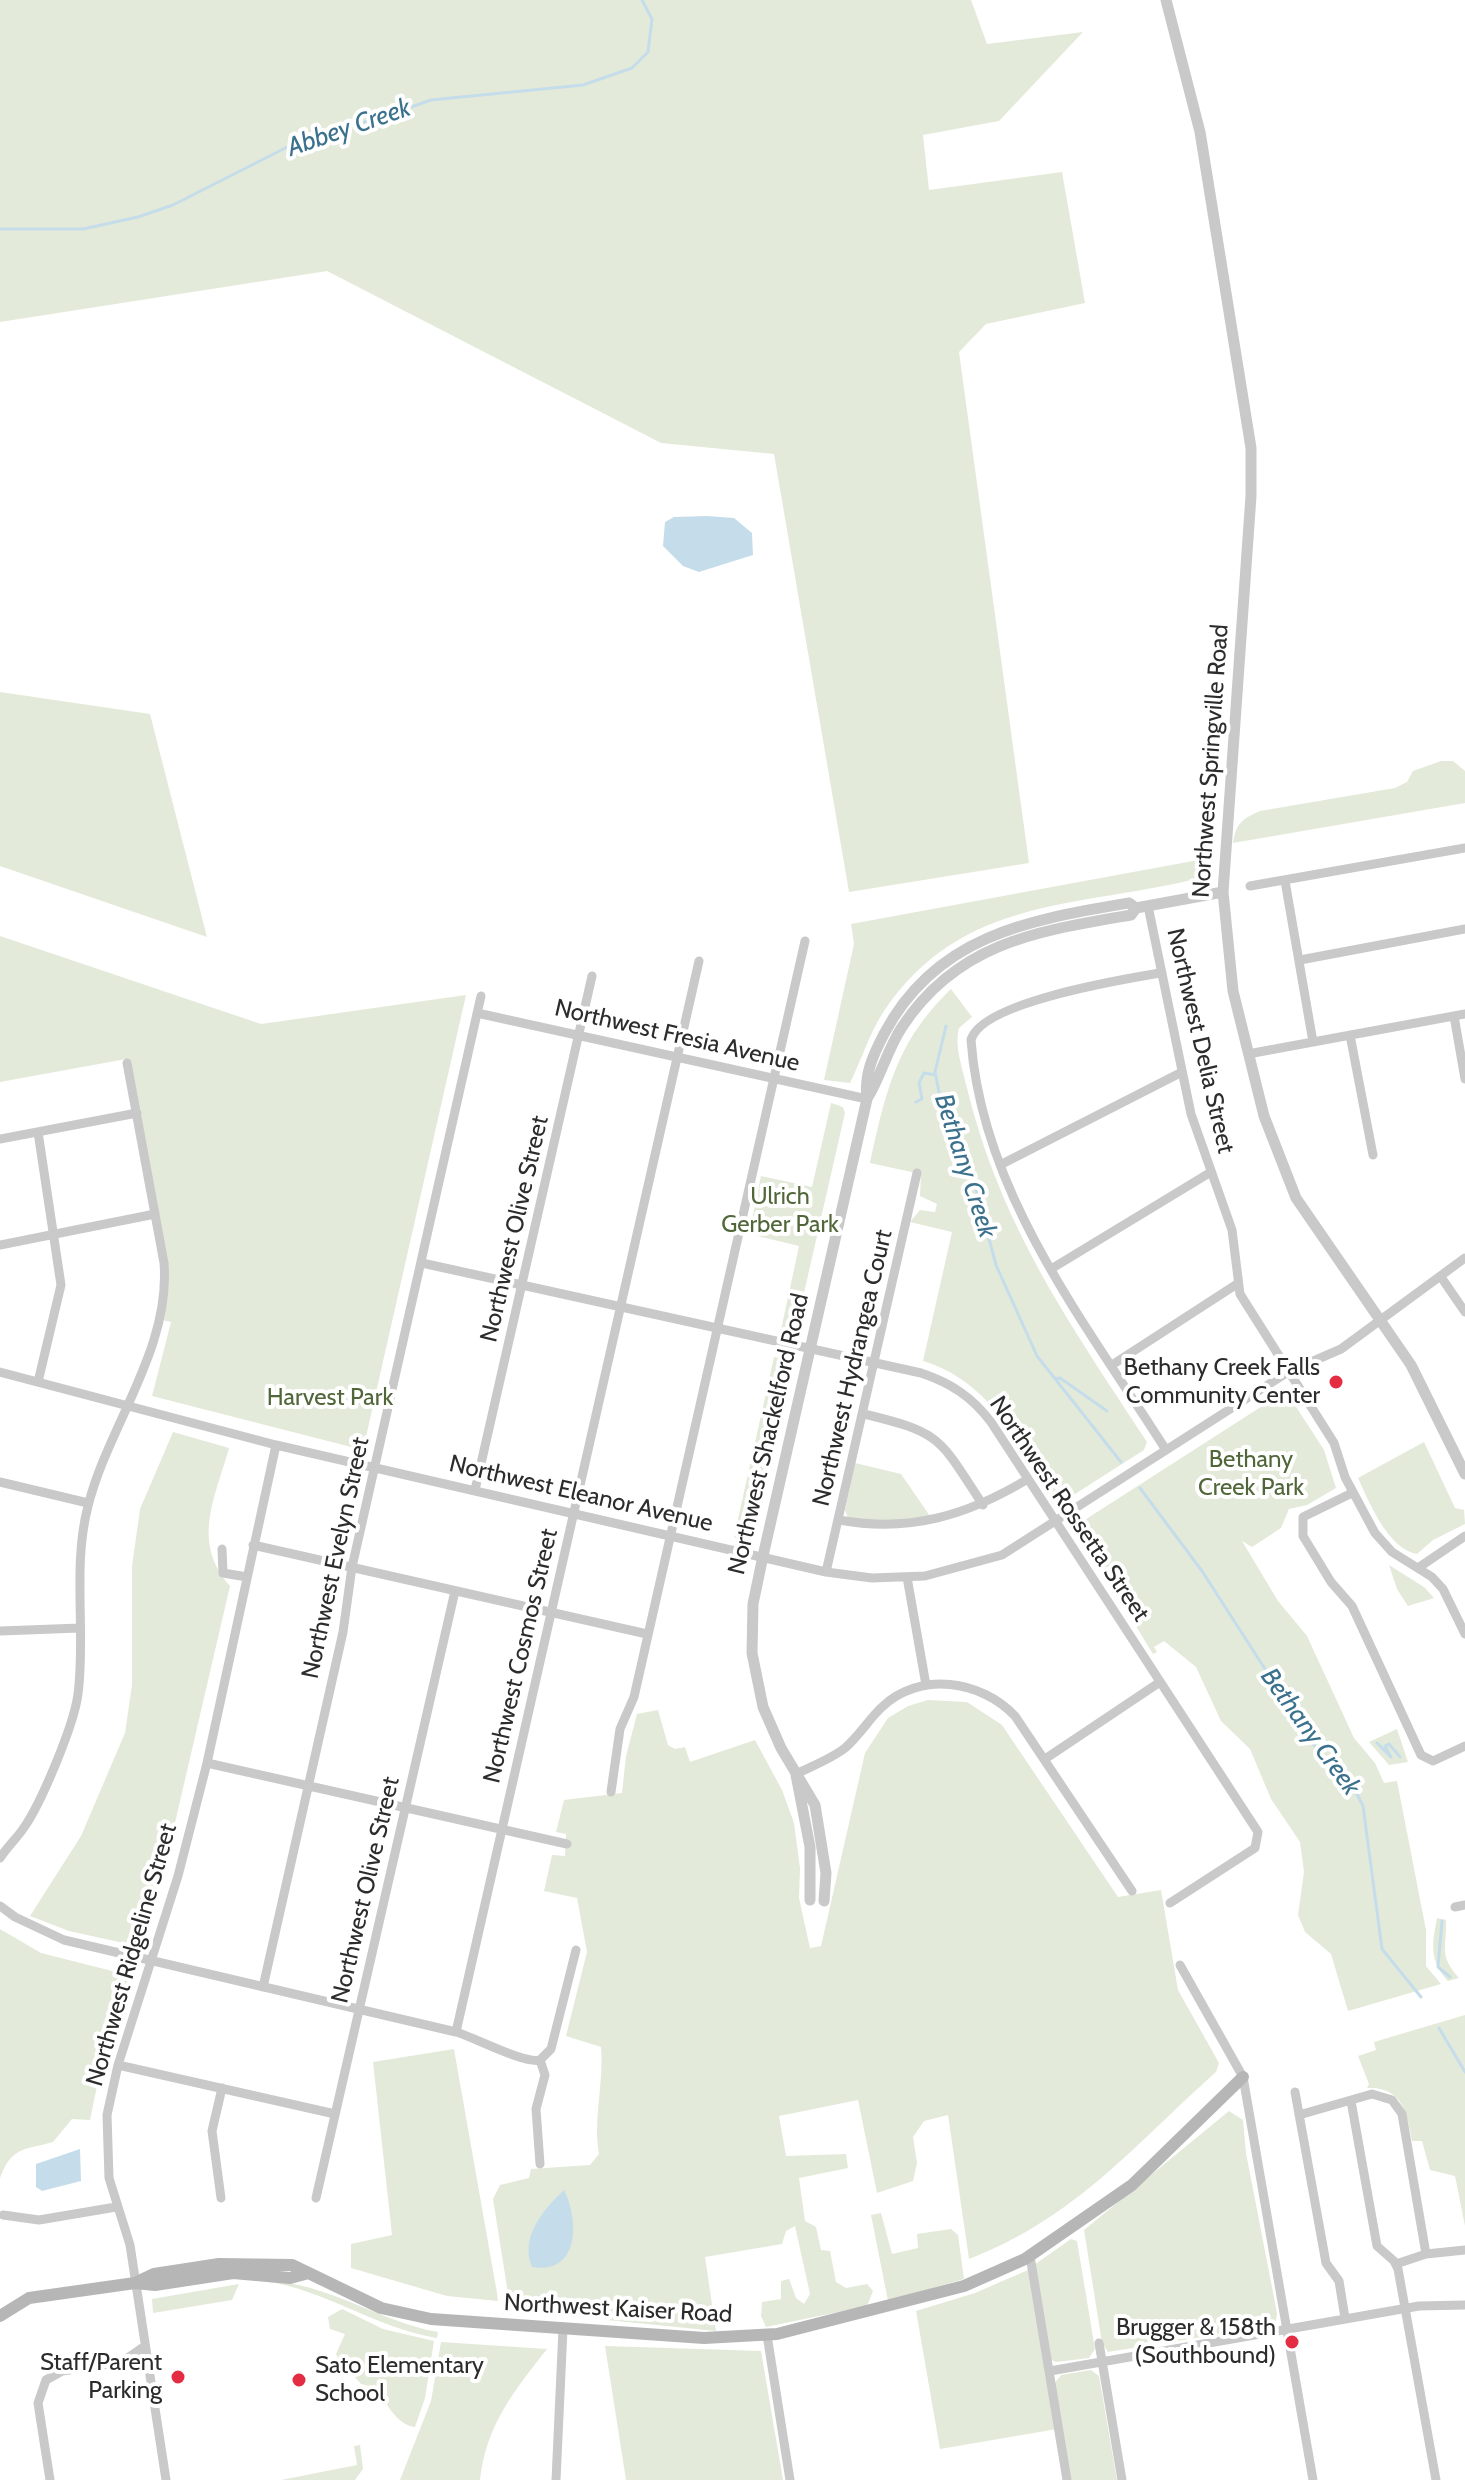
<!DOCTYPE html>
<html>
<head>
<meta charset="utf-8">
<style>
	body { margin:0 }
	canvas { display:block; background:#fff }
</style>
</head>
<body>
<canvas width="1465" height="2480"></canvas>
<script>
const context = document.querySelector('canvas').getContext('2d');
context.lineJoin = 'round';
function fillPath(path, color) {
  context.fillStyle = color;
  context.fill(path, 'evenodd');
}
function trace(path, color, width, dash) {
  context.strokeStyle = color;
  context.lineWidth = width;
  context.lineCap = dash ? 'butt' : 'round';
  context.setLineDash(dash || []);
  context.stroke(path);
}
function label(font, color, halo, rows, align = 'center') {
  context.font = font + ' Cabin,sans-serif';
  context.lineWidth = 8;
  context.setLineDash([]);
  context.textBaseline = 'middle';
  context.strokeStyle = halo;
  context.fillStyle = color;
  for (const [text, x, y, turn = 0] of rows) {
    context.save();
    context.translate(x, y);
    context.rotate((+turn || 0) * Math.PI / 180);
    context.textAlign = isNaN(turn) ? turn : align;
    if (halo) context.strokeText(text, 0, 0);
    context.fillText(text, 0, 0);
    context.restore();
  }
}
const green = new Path2D(`
	M0 0H971L987 44 1083 32 999 121 923 135 929 190 1062 172 1085 303 986 324 959 352 1029 863 849 892 774 454 661 443 327 271 0 322Z
	M0 692 150 714 207 937 0 866Z
	M1441 761H1453L1465 771V803L1233 843C1236 823 1242 819 1260 811L1395 788 1407 782 1413 771Z
	M1204 859 1200 878C1080 908 962 895 884 1011 869 1034 862 1059 850 1083L824 1080 854 944 851 924Z
	M0 936 261 1024 466 995 363 1450 152 1396 171 1322 158 1319 164 1286 126 1059 0 1082Z
	M951 989 972 1017 959 1028C954 1045 963 1071 967 1088 1001 1227 1070 1324 1147 1442L1144 1450 1064 1501 1056 1499C1019 1444 990 1381 923 1361L952 1232 910 1222 920 1210 935 1212 937 1204 920 1196 921 1174 870 1163C886 1091 896 1042 951 989Z
	M831 1103 843 1107 845 1113 796 1328 792 1332 781 1330 799 1246 749 1234 761 1176 812 1187Z
	M774 1357 785 1359 787 1367 750 1535 741 1540 734 1537Z
	M1281 1394 1289 1396 1324 1450 1336 1488 1307 1505 1289 1509 1281 1528 1252 1547 1242 1541 1278 1601 1307 1636 1354 1738 1375 1763 1384 1783 1397 1781 1426 1930V1966L1441 1984 1348 2011 1331 1954 1305 1932 1298 1915 1304 1872 1300 1842 1271 1799 1250 1749 1221 1721 1196 1667 1164 1641 1154 1647 1157 1652 1153 1654 1077 1530 1080 1523Z
	M173 1432 229 1448C215 1498 191 1542 230 1586L171 1840 137 1946 69 1931 30 1916 81 1836 125 1733 132 1685V1566L140 1509Z
	M1424 1442 1455 1508 1464 1510 1465 1524 1433 1540 1417 1554C1388 1549 1369 1502 1358 1478Z
	M855 1463 901 1474 932 1519 912 1522 848 1518 845 1510Z
	M1389 1565 1424 1587 1434 1598 1408 1606 1397 1589Z
	M928 1700 967 1702 1002 1725 1118 1897 1161 1890 1178 1990 1219 2063 1216 2072C1134 2145 1077 2217 969 2259L948 2115 924 2121 913 2137 917 2163 913 2181 877 2193 858 2100 779 2116 786 2156 846 2154 848 2168 799 2178 805 2221 816 2227 821 2250 830 2251 836 2282 846 2288 867 2284 873 2291 867 2306 766 2327 761 2316 762 2302 781 2299V2281L789 2279 796 2298 804 2304 810 2294 795 2226 786 2231 782 2244 705 2257 716 2331 607 2320 606 2312 510 2306 493 2199 500 2185 529 2178 531 2169 590 2165 599 2154C593 2118 604 2084 601 2047L566 2036 587 1952 577 1898 544 1891 552 1855 565 1856 566 1834 556 1832 564 1800 622 1793 626 1756 637 1714 658 1710 668 1745 675 1749 685 1747 690 1762 755 1740 782 1790 794 1823 800 1868 799 1898 810 1948 821 1946 865 1753 888 1718 908 1706Z
	M1397 1729 1408 1762 1389 1765 1369 1742Z
	M1437 1918 1446 1920C1447 1948 1438 1954 1459 1978L1448 1981C1429 1961 1432 1944 1437 1918Z
	M0 1929 41 1953 128 1975 129 1979 101 2067 90 2120 72 2119 53 2142C27 2150 12 2145 0 2178Z
	M1465 2015V2226L1455 2176 1430 2170 1422 2141H1412C1407 2113 1402 2086 1367 2088L1369 2084 1358 2056 1376 2050 1374 2042Z
	M454 2049 497 2293 498 2301 447 2296 351 2268V2244L392 2235 373 2062Z
	M1229 2111 1243 2120 1246 2153 1277 2313 1276 2321 1264 2327 1108 2352 1102 2343 1084 2230Z
	M881 2213 892 2254 918 2248 917 2234 951 2229 958 2235 964 2279 888 2301 871 2215Z
	M1071 2239 1077 2241 1095 2349 1089 2358 1056 2362 1051 2360 1034 2265Z
	M1028 2270 1057 2429 940 2449 916 2311 975 2293Z
	M263 2281C320 2279 380 2322 438 2332L437 2338C375 2328 325 2289 263 2281Z
	M239 2284 232 2300 153 2313 152 2299Z
	M342 2309 383 2329 434 2341 425 2398 415 2427C400 2426 383 2404 381 2389L361 2384 338 2358 336 2354 345 2334 330 2329 328 2317Z
	M441 2342 547 2349C514 2391 486 2425 480 2480H400L431 2401Z
	M605 2346 761 2351 783 2480H626Z
	M1091 2370 1099 2376 1117 2480H1070L1054 2384 1061 2375Z
	M360 2445 363 2469 355 2480H281L357 2465 354 2446Z`);
const water = new Path2D(`
	M707 516 734 518 752 533 753 555 699 572 683 566 663 546 665 522 674 517Z
	M80 2149 81 2181 42 2191 36 2187V2164Z
	M564 2190C580 2222 579 2275 532 2267 520 2237 542 2211 564 2190Z`);
const stream = new Path2D(`
	M0 229H83L138 217 173 205 309 136 377 119 431 100 583 85 632 68 648 52 652 19 642 0
	M946 1026 935 1072 946 1127 970 1167 996 1265 1037 1356 1121 1462
	M916 1102 922 1099 919 1083 924 1073 936 1075
	M1055 1379 1060 1378 1107 1411
	M1140 1488 1202 1571 1319 1753 1355 1790 1363 1806 1382 1949 1421 1997
	M1377 1743 1391 1757 1385 1746 1389 1744 1400 1757
	M1442 1921 1438 1967 1450 1977
	M1439 2028 1465 2072`);
const minor = new Path2D(`
	M1285 881 1313 1042
	M1250 886 1465 848
	M1148 906 1191 1114 1232 1230 1240 1294 1334 1443 1345 1477 1375 1533 1392 1552 1432 1577 1443 1589 1465 1634
	M1300 960 1465 929
	M1160 973C1125 979 981 1002 971 1040 982 1194 1087 1325 1166 1450
	M477 1013 867 1099
	M1454 1016 1465 1079
	M1350 1035 1373 1155
	M1248 1054 1465 1014
	M38 1132 61 1285 38 1382
	M0 1139 137 1113
	M1002 1164 1182 1072
	M0 1245 155 1214
	M422 1263 921 1373C951 1383 972 1397 991 1422L1258 1832 1255 1848 1170 1903
	M1051 1269 1211 1172
	M1441 1277 1465 1312
	M1112 1365 1237 1284
	M0 1372 276 1445 826 1572 872 1578 925 1576 1002 1555 1288 1372 1341 1349 1465 1258
	M864 1414C943 1433 939 1438 983 1505
	M0 1482 88 1503
	M475 1490 592 976
	M1352 1493 1303 1517V1536L1331 1582 1352 1606 1421 1755 1433 1761 1465 1746
	M839 1520C910 1533 968 1515 1028 1479
	M253 1545 647 1634
	M222 1549 223 1573 247 1577
	M1418 1568 1465 1536
	M826 1572 917 1173
	M907 1577 926 1685
	M0 1631 80 1628
	M1045 1759 1160 1682
	M207 1763 567 1844
	M796 1774C812 1766 831 1759 845 1748 859 1736 869 1719 882 1707 920 1671 981 1680 1015 1716L1132 1891
	M611 1792 620 1729 634 1697 805 941
	M0 1858C7 1847 16 1839 23 1829 41 1804 74 1725 78 1694 86 1632 72 1567 88 1506 108 1426 171 1349 164 1263L127 1063
	M0 1906 15 1917 64 1940 456 2032C476 2038 524 2064 540 2060
	M1455 1907 1465 1905
	M1180 1965 1243 2077 1313 2480
	M263 1987 343 1632 352 1567 481 996
	M456 2032 699 961
	M540 2060 551 2049 576 1950
	M118 2065 335 2114
	M1295 2092 1326 2263 1339 2281 1345 2318
	M1351 2101 1377 2246 1394 2261 1398 2269 1436 2480
	M1299 2115 1372 2094 1392 2100 1402 2114 1426 2254
	M540 2164 536 2109 545 2075 540 2060
	M221 2198 212 2131 222 2088
	M316 2198 455 1591
	M3 2215 39 2220 116 2207
	M1030 2256 1067 2480
	M1396 2264 1426 2254 1465 2250
	M767 2335 790 2480
	M1099 2343 1122 2480
	M122 2362 145 2346
	M1050 2371 1419 2306 1465 2305
	M50 2480 38 2403 46 2380 62 2371 122 2362 149 2370
	M166 2480 130 2245 109 2178 107 2115 118 2065 178 1876 207 1763 276 1445
	M556 2480 563 2329`);
const tertiary = new Path2D(`
	M1166 0 1200 132 1251 448V496L1223 892 1233 991 1264 1116 1296 1198 1411 1365 1465 1474
	M867 1098C864 1075 873 1055 884 1034 936 935 1029 920 1129 903L1136 908 1223 892
	M796 1775 810 1847V1900
	M824 1901 826 1873 815 1805 781 1748 763 1707 752 1653 753 1604 763 1556 867 1099C881 1076 887 1050 902 1027 958 942 1038 931 1131 915L1136 908`);
const secondary = new Path2D(`
	M135 2283 154 2274 219 2264 292 2265 381 2308 431 2319 704 2338 777 2334 964 2286 1025 2259 1132 2185 1243 2077
	M0 2316 29 2298 135 2283 155 2285 233 2273 290 2278 305 2274`);
const markers = [
	[1336,1382,8,"#e42d43"],
	[1292,2342,8,"#e42d43"],
	[178,2377,8,"#e42d43"],
	[299,2380,8,"#e42d43"]
];
const streetNames = [
	["Northwest Springville Road",1211,761,-86],
	["Northwest Fresia Avenue",677,1036,13],
	["Northwest Delia Street",1200,1041,77],
	["Northwest Olive Street",515,1229,-77],
	["Northwest Hydrangea Court",853,1368,-77],
	["Northwest Shackelford Road",769,1434,-77],
	["Northwest Eleanor Avenue",581,1494,13],
	["Northwest Rossetta Street",1069,1509,56],
	["Northwest Evelyn Street",336,1558,-78],
	["Northwest Cosmos Street",521,1656,-77],
	["Northwest Olive Street",366,1890,-77],
	["Northwest Ridgeline Street",132,1955,-74],
	["Northwest Kaiser Road",618,2309,3]
];
const parkNames = [
	["Ulrich",780,1197],
	["Gerber Park",780,1225],
	["Harvest Park",330,1398],
	["Bethany",1251,1460],
	["Creek Park",1251,1488]
];
const poiNames = [
	["Bethany Creek Falls",1320,1368],
	["Community Center",1320,1396],
	["Brugger & 158th",1276,2328],
	["(Southbound)",1276,2356],
	["Staff/Parent",162,2363],
	["Parking",162,2391],
	["Sato Elementary",315,2366,"left"],
	["School",315,2394,"left"]
];
const waterNames = [
	["Abbey Creek",349,128,-19],
	["Bethany Creek",965,1166,72],
	["Bethany Creek",1310,1732,54]
];
fillPath(green, '#e3ead9');
fillPath(water, '#c5ddea');
trace(stream, '#c5ddea', 3);
trace(minor, '#c9c9c9', 9);
trace(tertiary, '#c9c9c9', 11);
trace(secondary, '#b6b6b6', 12);
for (const [x, y, r, color] of markers) {
  const dot = new Path2D();
  dot.arc(x, y, r, 0, 2 * Math.PI);
  context.fillStyle = color;
  context.fill(dot);
  trace(dot, '#fff', 3);
}
label('24px', '#2c2c2c', '#fff', streetNames);
label('24px', '#51673a', '#fff', parkNames);
label('24px', '#2c2c2c', '#fff', poiNames, 'right');
label('italic 26px', '#3b718d', '#fff', waterNames);
</script>
</body>
</html>
